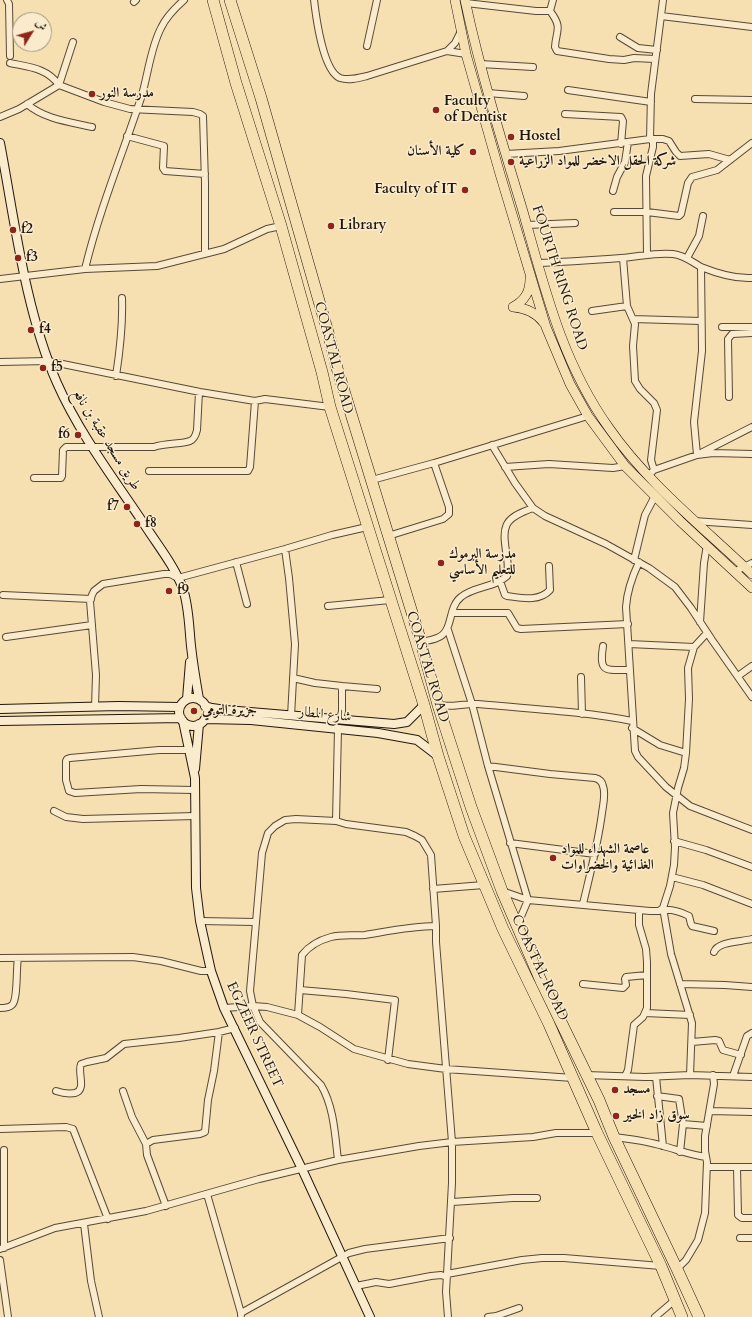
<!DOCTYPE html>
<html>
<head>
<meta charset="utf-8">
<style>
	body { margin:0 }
	#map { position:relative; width:752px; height:1317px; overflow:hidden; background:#f6e0b1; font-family:Cardo,Amiri,serif }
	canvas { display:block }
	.north { position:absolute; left:12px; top:12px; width:40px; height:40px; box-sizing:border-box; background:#f9ebcc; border:1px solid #a39680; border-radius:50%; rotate:53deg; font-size:11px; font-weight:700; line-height:16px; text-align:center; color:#22170f }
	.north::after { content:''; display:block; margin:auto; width:14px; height:18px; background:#8f2418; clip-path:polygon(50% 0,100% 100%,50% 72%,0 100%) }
</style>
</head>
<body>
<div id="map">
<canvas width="752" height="1317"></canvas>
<div class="north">ش</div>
</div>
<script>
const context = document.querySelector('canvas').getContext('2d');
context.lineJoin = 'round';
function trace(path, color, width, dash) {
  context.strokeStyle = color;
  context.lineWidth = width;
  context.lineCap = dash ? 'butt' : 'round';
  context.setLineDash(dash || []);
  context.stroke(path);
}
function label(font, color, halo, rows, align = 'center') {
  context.font = font + ' Cardo,Amiri,serif';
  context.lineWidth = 3;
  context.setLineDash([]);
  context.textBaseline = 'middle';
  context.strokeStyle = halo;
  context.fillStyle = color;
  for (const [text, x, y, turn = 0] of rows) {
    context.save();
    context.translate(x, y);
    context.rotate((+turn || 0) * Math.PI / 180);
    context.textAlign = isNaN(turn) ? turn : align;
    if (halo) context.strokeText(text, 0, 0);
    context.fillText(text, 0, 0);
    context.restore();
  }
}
const street = new Path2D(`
	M7 0 9 4 10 56
	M314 0C316 17 323 71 340 78 349 81 359 78 367 76L447 51 455 43 460 33
	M134 2 136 0
	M466 3 536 11H550
	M550 11C563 28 556 30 555 47L557 51 609 59 624 60 634 58 655 59
	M550 11 553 0
	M661 16 752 27
	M620 37 638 48 657 50
	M367 46 377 0
	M447 51 466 54
	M10 63C29 67 47 68 59 85
	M480 64 533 67
	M59 85 73 42
	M568 90 651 102
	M488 93 524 96
	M695 99 752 100
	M27 104C44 119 70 122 92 127
	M565 114 621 117 623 121 621 144
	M0 117 19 109 59 85 104 102 130 109 193 112 200 114 203 116 205 183V254
	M127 136 164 146 163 168 165 171 205 174
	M506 154 559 151 650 139H663L669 141 676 152 680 156 709 154 730 160
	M613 191 617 177 625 162 628 142
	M614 212H647L679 216 681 214 688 183 692 177 717 170 752 143
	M527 225 575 223
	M647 254 646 176 653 147V142L650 139 651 94 663 0
	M623 258 627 306 635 324 633 346 635 381 640 389 654 403 657 410 651 460 654 470
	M687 258 699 236 703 216
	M538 263C566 262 594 260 621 258 639 257 655 252 673 254 684 255 692 262 701 267 716 273 736 279 752 278
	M701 267 702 351 694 422 697 455 752 427
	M85 269C99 211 122 155 141 98 148 76 150 49 161 28 166 17 175 8 184 0
	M0 279 85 269 157 266 224 249 267 229 281 226
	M592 311 627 306
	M633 319 701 321
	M722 327H752
	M0 362 48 361 200 392 255 401 265 399 330 407
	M116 376C120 350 123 325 122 298
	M729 397 728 339 732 334 752 333
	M492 445 515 483 533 508 545 516 606 544 649 568 675 587 691 608 712 640 752 697
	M505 467 549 464 613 468 625 466
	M149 471H248L250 467 255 401
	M651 473 654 470 697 455 713 453 752 454
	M34 478H61L62 476 63 450 66 447H154C165 443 183 444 190 441 195 439 196 434 197 430L199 392
	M372 480 434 463 588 416
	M694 521 752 525
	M388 536 443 519 449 514V507L434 463
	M285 549 289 578 295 644 291 716
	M634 560 645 515 655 496
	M236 562 247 604
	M639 562C632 577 627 591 626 607L635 751 638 757 666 787 690 806 752 830
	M736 571 752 563
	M500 581 505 595 507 596C522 598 539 602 550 590L549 566
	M3 595 91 599
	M328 606 390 600
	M452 613H508L517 628 521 629 628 624
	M700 622 704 563 707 545
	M448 630 472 704 488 766 528 900 517 926
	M6 637 92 625
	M421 642C426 641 432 640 437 638 454 632 447 608 461 597 474 586 494 588 507 576 508 570 508 564 507 558 502 526 502 519 533 508
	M629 644 694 647
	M603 646C599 673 605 670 629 670
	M738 676 752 666
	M581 677 582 714
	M293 678 315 683 342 686V711L340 720
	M342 686 377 689
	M438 705C452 708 464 703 478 704 529 709 582 711 632 721
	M95 707 96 675 90 601 92 595 94 591 103 584 164 574H170L178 578 285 549 332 535 367 527
	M632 728 660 745 686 753
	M189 750H159L70 758 67 759 66 761V780L69 791 75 793 141 789 194 790
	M488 766 550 774 595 778C599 779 602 781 603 786 606 794 603 805 602 813 598 844 590 874 583 904
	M54 811 66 817 83 819 195 816
	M336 821 338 729
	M674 841 706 850 752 867
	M510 843 595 854
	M672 877 703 885 752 904
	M433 889 484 885
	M502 891 528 900 650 911H659L663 908
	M663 910C672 909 681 912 689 916L691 924 692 926 714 931
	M200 921 255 922
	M714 952C718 941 741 942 752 939
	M0 958 133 957 161 961 201 971H211
	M583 984 623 988 626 985 625 979 626 977 647 975
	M680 984 725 985 752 987
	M300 990 346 994 395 1000 388 1060
	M0 1008C4 1008 9 1008 12 1005 18 1000 16 968 18 958
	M224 1008 253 1006 267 1007 298 1015 320 1027 354 1049 408 1064 446 1069 573 1078
	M645 1013 690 1015
	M298 1015 302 955C309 946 320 940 331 937 342 934 354 936 365 935 389 931 412 926 436 926
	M692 1042 715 1040 719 1041 723 1050 741 1055
	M586 1075 645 1077 690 1075 752 1077
	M690 1075 692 1023 671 954 663 908 670 886 674 865 675 847 673 813 678 788 684 768 686 753 689 699 688 668 694 647 707 633
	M625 1076 628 1070 634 1025 643 1017 647 1008V962L646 949 639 925V910
	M733 1076 747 1036 752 1033
	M656 1077 663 1146
	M56 1091C62 1093 69 1094 75 1093 87 1090 77 1072 81 1064L87 1062 106 1058 124 1044 179 1038 219 1032 235 1028
	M123 1091 132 1117 146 1144
	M657 1096 679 1099 683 1124 680 1152
	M710 1111 752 1112
	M683 1124 707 1126
	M0 1129 66 1127 73 1129 108 1219
	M614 1137C631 1139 647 1141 663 1146 678 1150 691 1155 706 1157
	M4 1150V1248
	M338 1160C335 1135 334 1107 321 1085L260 1022 253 1006 250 991 262 853 268 833 275 826 285 820 296 819 336 821 346 824 406 832 415 836 422 840 431 855 436 926V942L452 1142V1183L446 1292 448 1317
	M707 1167H752
	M737 1167 738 1215 742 1218H752
	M207 1194 241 1313V1315
	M452 1202 513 1198H537
	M166 1206 147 1155 146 1144 153 1140 200 1134 205 1132 208 1100 214 1071 219 1032
	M84 1224 91 1281 99 1317
	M740 1238H752
	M0 1249 55 1228 146 1211 259 1179 338 1160 419 1146 452 1142 533 1137 556 1133H597
	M0 1260 8 1317
	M677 1269 686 1260 698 1240 705 1213 707 1162 705 1151V1136L714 1084 713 1075
	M447 1274 522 1260 542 1258H564L661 1266
	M356 1286 376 1282 389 1284 431 1276 441 1275 447 1277
	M241 1313 349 1253 365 1249 450 1238
	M488 1317 496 1316 519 1308
	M655 1317 675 1300`);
const secondary = new Path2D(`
	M0 143C15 222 25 310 57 383 80 435 115 480 146 527 159 547 175 567 183 589 189 607 189 627 191 646 193 664 196 682 199 699
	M179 712a14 14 0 1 1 28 0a14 14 0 1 1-28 0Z
	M187 699 190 662
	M205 706 212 708 226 710 394 724 407 722 424 705
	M0 709 118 706 180 707
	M205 719 251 720 378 733 417 740 438 756
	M0 721 181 718
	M183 721 195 778 196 888 200 921 211 971 224 1008 302 1169 370 1317
	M195 769 199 724`);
const primary = new Path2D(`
	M455 0 466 54 500 174 546 327 570 384 588 416 625 466 680 521 752 588
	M465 0C480 70 501 139 522 208 544 285 561 361 609 428 648 484 703 527 752 574
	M513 307C526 308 536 312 544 323
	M513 307C524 301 530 293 530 279`);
const highway = new Path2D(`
	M213 0 236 83 281 226 322 372 330 407 424 705 438 756 464 836 503 929 549 1024 597 1133 661 1266 682 1317
	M230 0 261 98 329 336 337 368 421 642 438 705 471 807 502 891 541 981 599 1100 614 1137 677 1269 699 1317`);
const markers = [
	[92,94,4,"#8f2418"],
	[436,110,4,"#8f2418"],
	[511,137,4,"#8f2418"],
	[473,152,4,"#8f2418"],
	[511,162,4,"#8f2418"],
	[465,190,4,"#8f2418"],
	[331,226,4,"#8f2418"],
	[13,230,4,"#8f2418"],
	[18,258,4,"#8f2418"],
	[31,330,4,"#8f2418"],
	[43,368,4,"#8f2418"],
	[78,435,4,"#8f2418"],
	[127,507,4,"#8f2418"],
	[137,524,4,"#8f2418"],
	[441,563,4,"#8f2418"],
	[169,591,4,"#8f2418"],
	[194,711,4,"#8f2418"],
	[553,858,4,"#8f2418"],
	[615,1090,4,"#8f2418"],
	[616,1116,4,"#8f2418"]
];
const poiNames = [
	["مدرسة النور",100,94],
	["Faculty",444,102],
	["of Dentist",444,118],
	["Hostel",519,137],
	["كلية الأسنان",465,152,"right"],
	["شركة الحقل الاخضر للمواد الزراعية",519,162],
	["Faculty of IT",457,190,"right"],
	["Library",339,226],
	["f2",21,230],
	["f3",26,258],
	["f4",39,330],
	["f5",51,368],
	["f6",70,435,"right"],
	["f7",119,507,"right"],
	["f8",145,524],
	["مدرسة اليرموك",449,555],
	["للتعليم الأساسي",449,571],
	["f9",177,591],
	["جزيرة التومي",202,711],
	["عاصمة الشهداء للمواد",561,850],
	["الغذائية والخضراوات",561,866],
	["مسجد",623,1090],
	["سوق زاد الخير",624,1116]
];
const streetNames = [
	["FOURTH RING ROAD",559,278,72],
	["COASTAL ROAD",333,358,75],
	["طريق مسجد عقبة بن نافع",106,440,58],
	["COASTAL ROAD",427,667,73],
	["شارع المطار",325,715,6],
	["COASTAL ROAD",539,968,65],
	["EGZEER STREET",254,1035,65]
];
trace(street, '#574938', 8);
trace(secondary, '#22170f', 10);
trace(primary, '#22170f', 10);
trace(highway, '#22170f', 12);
trace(street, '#f9ebcc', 6);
trace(secondary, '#f9ebcc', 8);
trace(primary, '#f6e0b1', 9);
trace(highway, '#f6e0b1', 11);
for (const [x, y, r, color] of markers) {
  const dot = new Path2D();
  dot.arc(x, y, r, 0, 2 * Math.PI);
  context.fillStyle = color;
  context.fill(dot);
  trace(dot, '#f9ebcc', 1.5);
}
label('bold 14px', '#22170f', '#f9ebcc', poiNames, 'left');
label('14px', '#22170f', '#f9ebcc', streetNames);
</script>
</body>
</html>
